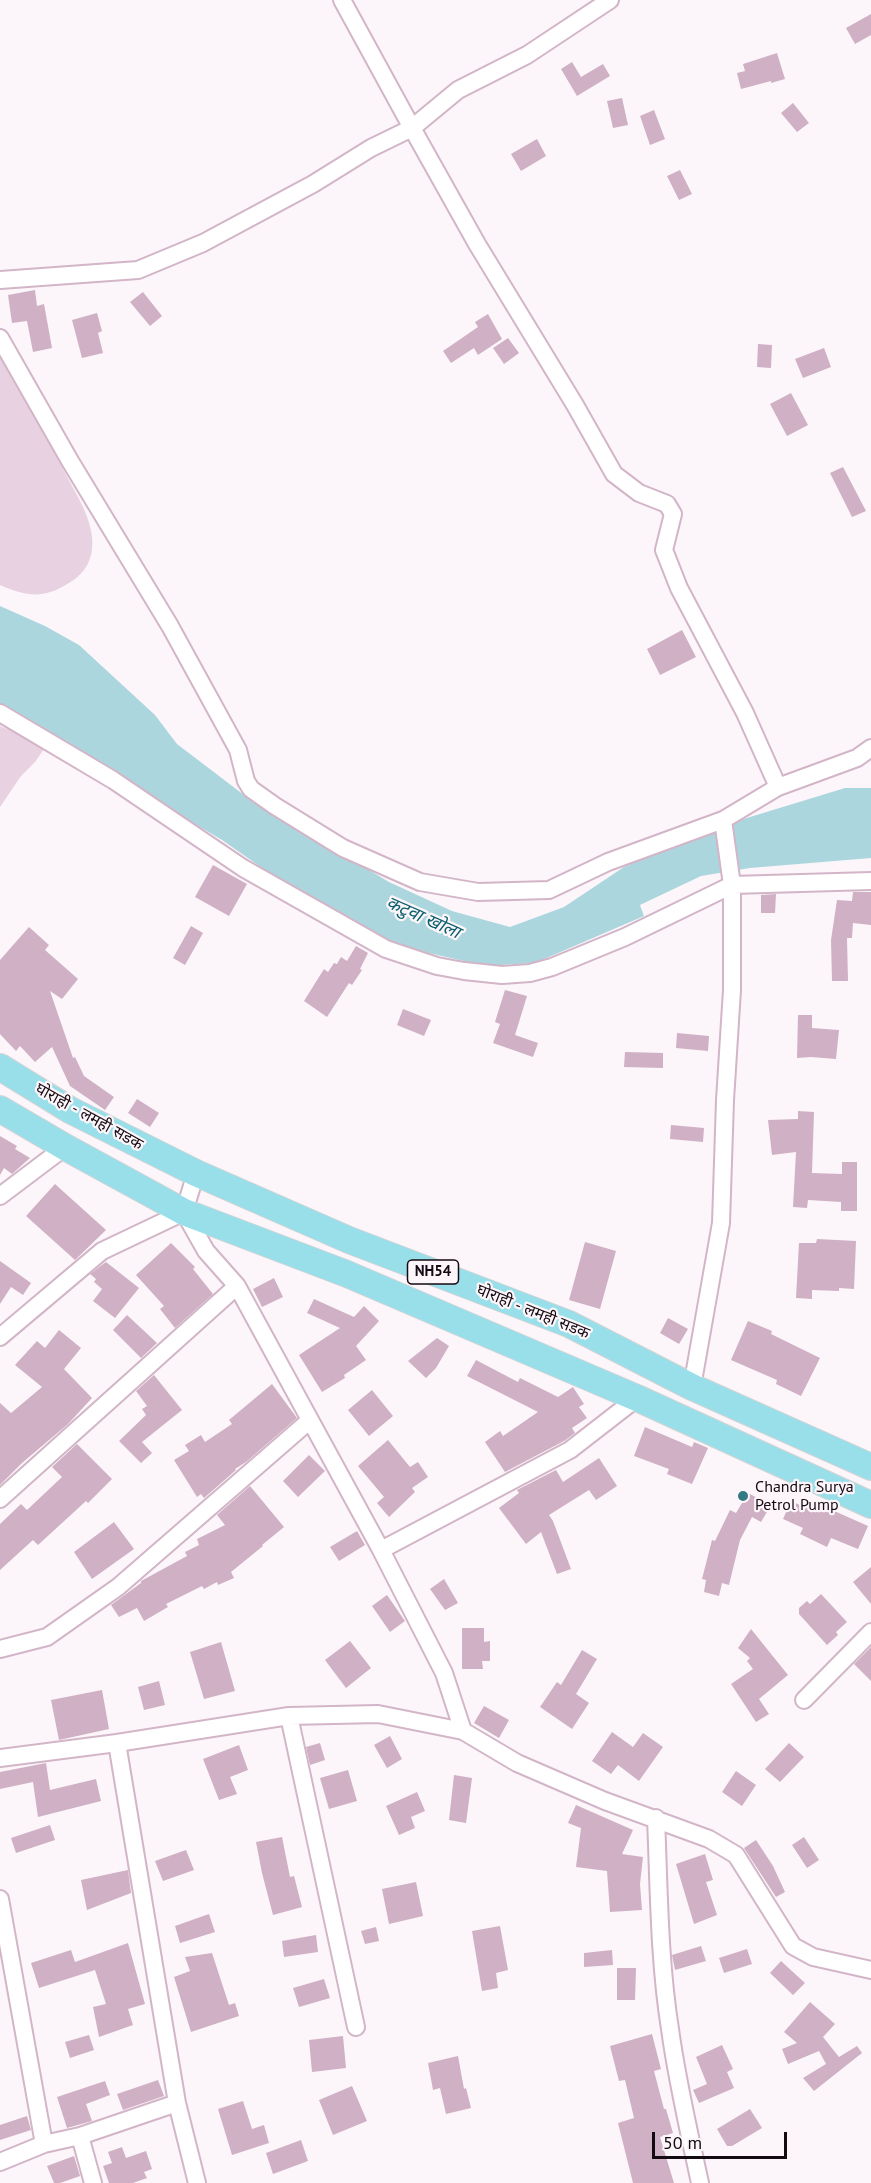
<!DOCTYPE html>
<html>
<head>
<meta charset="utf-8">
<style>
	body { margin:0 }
	#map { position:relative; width:871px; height:2183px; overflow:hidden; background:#fcf6fa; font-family:"PT Sans",sans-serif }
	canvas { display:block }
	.scale { position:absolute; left:652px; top:2132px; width:135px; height:27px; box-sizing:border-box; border:3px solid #140a11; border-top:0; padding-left:8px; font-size:18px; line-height:21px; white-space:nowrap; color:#140a11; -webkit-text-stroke:4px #fcf6fa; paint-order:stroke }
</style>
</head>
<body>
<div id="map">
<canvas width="871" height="2183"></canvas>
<div class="scale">50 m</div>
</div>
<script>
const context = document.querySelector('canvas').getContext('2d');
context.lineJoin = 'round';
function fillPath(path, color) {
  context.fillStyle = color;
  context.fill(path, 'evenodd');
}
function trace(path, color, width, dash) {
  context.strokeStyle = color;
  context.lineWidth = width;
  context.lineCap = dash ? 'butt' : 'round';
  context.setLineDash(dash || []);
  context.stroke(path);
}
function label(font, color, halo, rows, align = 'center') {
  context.font = font + ' "PT Sans","Noto Sans Devanagari",sans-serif';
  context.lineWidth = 4.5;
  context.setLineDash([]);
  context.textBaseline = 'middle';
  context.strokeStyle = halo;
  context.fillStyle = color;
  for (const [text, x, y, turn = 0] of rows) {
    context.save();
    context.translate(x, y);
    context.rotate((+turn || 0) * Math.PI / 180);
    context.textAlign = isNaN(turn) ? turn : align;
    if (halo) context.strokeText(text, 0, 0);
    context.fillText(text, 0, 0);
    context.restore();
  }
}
const green = new Path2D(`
	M0 351C23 391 44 432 65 473 75 492 90 515 92 537 94 557 87 572 69 583 43 599 28 597 0 585Z
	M0 726 27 738 44 749 35 762 21 776 0 807Z`);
const water = new Path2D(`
	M0 606 45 626 79 645 155 715 177 744 244 795 389 882 452 911 510 927 564 907 624 867 714 828 845 788H871V858L750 868 701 876 640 905 644 916 535 963 485 966 399 946 321 909 222 840 90 762 0 705Z`);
const building = new Path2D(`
	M871 14V35L855 44 846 28Z
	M777 53 785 79 771 83V81L741 89 737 73 745 71 743 64Z
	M572 62 581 77 603 64 610 76 577 96 561 69Z
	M622 98 628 125 613 128 607 101Z
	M793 103 809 123 797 132 781 113Z
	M654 110 665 139 650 145 640 116Z
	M537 139 546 156 521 171 511 154Z
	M680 170 692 194 679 200 667 176Z
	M35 290 37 306 44 304 52 348 33 352 27 321 12 323 8 295Z
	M143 292 162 316 150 326 130 302Z
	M97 313 102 331 98 333 103 353 82 358 72 320Z
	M488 314 502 339 478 355 474 348 451 363 443 351 478 327 475 322Z
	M508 338 519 353 504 364 493 348Z
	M758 344 772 345 771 368 757 367Z
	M824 348 831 367 803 378 795 359Z
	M791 393 808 425 787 436 770 404Z
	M843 467 866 511 852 517 830 473Z
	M682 630 696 657 660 675 647 649Z
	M213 865 247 884 229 916 195 897Z
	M853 892H871V925L853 923 852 938H847L848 981H832L831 940 837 900 852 901Z
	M776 894 775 913H761V895Z
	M191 926 203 933 185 965 173 958Z
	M29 927 49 945 45 950 78 979 62 999 50 991 73 1058 75 1057 84 1076 114 1097 105 1110 70 1086 52 1047 35 1062 20 1046 16 1051 0 1034V960Z
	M356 946 368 953 360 969 362 970 352 985 349 983 327 1017 304 1001 324 969 328 972 334 963 337 964 341 957 347 961Z
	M505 990 527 996 515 1035 538 1043 533 1057 493 1043 500 1024 495 1022Z
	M403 1009 431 1020 424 1036 397 1025Z
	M798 1015H812V1028L839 1030 836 1059 811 1057 797 1058Z
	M677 1033 709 1036 708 1051 676 1048Z
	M625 1052 663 1053V1068L624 1067Z
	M137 1099 159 1113 150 1127 128 1113Z
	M798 1111 814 1112 812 1173 842 1174V1162H857V1211H841V1202L808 1200 807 1208 793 1207 796 1152 772 1155 768 1120 798 1119Z
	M671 1125 704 1128 703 1142 670 1139Z
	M0 1136 17 1146 15 1149 30 1158 12 1174 4 1168 0 1175Z
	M55 1184 106 1230 75 1260 26 1216Z
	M817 1239 856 1241 854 1289 839 1288V1291L812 1290V1299L796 1298 799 1243H816Z
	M585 1242 616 1251 600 1309 569 1300Z
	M171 1243 195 1267 193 1269 213 1294 175 1328 160 1309 164 1306 136 1275Z
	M0 1261 31 1283 23 1295 11 1287 0 1304Z
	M106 1262 139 1288 115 1318 93 1301 102 1289 94 1282 96 1279 90 1274Z
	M274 1278 283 1297 262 1307 253 1289Z
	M314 1299 354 1317 364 1306 379 1321 356 1346 366 1360 344 1375 345 1378 322 1392 299 1355 340 1328 307 1313Z
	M127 1315 157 1343 141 1358 113 1330Z
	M668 1318 688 1329 679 1344 660 1333Z
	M748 1321 772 1331 771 1334 820 1358 801 1396 776 1384 777 1380 731 1360Z
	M59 1330 81 1348 64 1369 92 1398 68 1424 22 1463 0 1485V1403L11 1413 42 1387 15 1365 37 1341 45 1348Z
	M437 1338 449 1346 436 1368 426 1378 408 1361Z
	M476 1360 518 1382 520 1378 558 1397 573 1387 584 1404 579 1407 587 1418 572 1428 575 1433 564 1441 505 1472 485 1442 500 1431 503 1436 538 1412 467 1376Z
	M154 1375 182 1410 142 1442 152 1453 141 1463 119 1441 146 1415 142 1409 147 1406 136 1391Z
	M272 1384 297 1418 246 1462 235 1469 236 1470 204 1498 201 1494 197 1497 174 1460 189 1451 185 1445 201 1435 205 1442 232 1424 229 1420Z
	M372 1390 393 1416 369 1436 348 1410Z
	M645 1427 692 1447 694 1442 708 1448 692 1484 667 1474 669 1469 634 1456Z
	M388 1440 410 1467 418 1462 428 1477 412 1488 415 1492 389 1517 377 1503 384 1497 358 1466Z
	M77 1444 112 1479 88 1503 86 1501 38 1545 33 1540 0 1570V1524L21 1504 27 1510 62 1477 52 1467Z
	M309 1455 325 1471 298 1497 283 1481Z
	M599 1458 617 1486 596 1500 589 1490 549 1515 553 1521 571 1569 557 1574 541 1532 526 1544 499 1508 519 1493 517 1490 556 1470 563 1482Z
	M250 1486 284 1527 262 1545 263 1546 231 1572 234 1578 218 1585 217 1582 204 1589 202 1586 166 1604 168 1607 144 1621 137 1608 119 1617 111 1605 141 1583V1581L187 1556 185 1552 199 1545 197 1539 225 1525 217 1515Z
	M748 1493 771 1505 761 1522 752 1517 740 1540 729 1585 722 1583 719 1596 704 1592 706 1580 702 1579 712 1540 715 1541 730 1510 736 1513Z
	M805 1498 868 1526 858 1549 831 1538 827 1547 800 1534 803 1528 783 1519 791 1501 802 1506Z
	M114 1522 134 1549 92 1579 74 1552Z
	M357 1531 365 1545 339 1561 330 1547Z
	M871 1567V1604L853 1582Z
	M444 1579 458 1603 445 1610 430 1589Z
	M821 1594 847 1622 836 1632 838 1635 827 1645 799 1614V1608L807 1601 810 1604Z
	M387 1595 405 1621 390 1632 372 1606Z
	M462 1628H484V1642L490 1641V1661H482L483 1669H462Z
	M751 1629 788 1675 759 1699 769 1714 756 1722 731 1684 753 1669 747 1661 750 1658 738 1648Z
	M350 1641 371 1668 346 1688 325 1660Z
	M221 1642 235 1691 204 1699 190 1652Z
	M871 1647V1681L854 1664Z
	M582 1650 597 1659 576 1694 589 1703 572 1729 540 1707 557 1682 561 1685Z
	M159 1681 165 1705 144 1710 138 1687Z
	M102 1690 109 1729 59 1740 51 1700Z
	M484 1706 509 1720 499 1738 474 1723Z
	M612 1732 633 1747 643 1733 663 1747 639 1781 618 1765 611 1774 592 1761Z
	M390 1736 402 1759 387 1768 374 1745Z
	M320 1743 325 1760 310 1765 306 1747Z
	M789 1743 804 1757 780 1782 765 1769Z
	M239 1745 248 1770 230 1777 237 1794 219 1800 203 1759Z
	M46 1763 50 1790 96 1779 101 1801 38 1817 33 1782 0 1789V1772Z
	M348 1770 357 1801 329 1809 320 1778Z
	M736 1771 756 1785 742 1806 722 1792Z
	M454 1775 472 1778 466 1823 449 1820Z
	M417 1792 425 1811 411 1817 415 1828 399 1835 386 1806Z
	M576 1805 633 1830 622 1854 643 1857 640 1884 642 1910 610 1912 607 1871 576 1867 581 1828 568 1823Z
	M50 1825 55 1840 16 1853 11 1838Z
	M282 1837 290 1877 294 1876 302 1907 273 1915 262 1873 256 1842Z
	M804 1837 819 1860 807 1868 792 1845Z
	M756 1840 773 1866 785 1892 776 1897 744 1848Z
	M186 1850 194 1870 163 1881 155 1861Z
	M705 1854 713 1880 706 1882 717 1915 694 1924 676 1864Z
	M128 1870 131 1893 87 1910 81 1880Z
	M416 1882 423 1916 389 1924 382 1889Z
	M209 1914 215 1932 180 1943 175 1926Z
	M500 1926 508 1970 496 1973 498 1988 482 1991 472 1931Z
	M376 1927 379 1941 365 1944 361 1931Z
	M316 1935 318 1952 284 1957 282 1941Z
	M128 1943 145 2004 128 2009 133 2025 99 2037 93 2007 106 2004 95 1970 39 1988 31 1963 71 1950 75 1962Z
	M701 1946 706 1961 675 1970 672 1955Z
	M747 1949 752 1964 724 1973 719 1958Z
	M612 1950 613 1965 584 1967V1953Z
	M212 1953 229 2005 235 2003 239 2016 191 2032 174 1977 190 1971 185 1957Z
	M781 1961 805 1983 793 1995 770 1973Z
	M617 1968H636L635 2000H617Z
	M324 1979 330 1998 299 2007 293 1988Z
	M810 2002 835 2024 823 2037 839 2057 857 2046 862 2053 814 2091 803 2078 826 2064 819 2051 788 2064 782 2049 797 2043 784 2032Z
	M652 2034 661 2069 654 2071 664 2109H666L673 2133 660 2137 674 2183H633L618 2123 634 2118 625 2080 619 2081 610 2046Z
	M89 2035 94 2050 70 2058 65 2042Z
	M343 2036 346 2068 312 2072 309 2040Z
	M722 2045 733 2069 727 2072 734 2088 699 2103 693 2090 707 2084 696 2057Z
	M458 2056 464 2089 466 2088 471 2108 446 2114 440 2088 433 2090 428 2063Z
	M158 2080 164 2096 123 2110 117 2094Z
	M105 2081 110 2095 86 2104 92 2121 67 2128 57 2097Z
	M352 2086 367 2121 333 2135 319 2100Z
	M243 2101 252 2129 264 2125 269 2143 232 2155 218 2109Z
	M750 2109 762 2128 732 2146H727L717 2129Z
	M27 2116 31 2130 0 2140V2125Z
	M301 2140 308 2161 273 2174 266 2153Z
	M122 2147 126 2158 146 2151 152 2169 144 2172 147 2178 133 2183H109L103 2166 112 2163 108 2152Z
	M74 2156 80 2176 60 2183H54L47 2166Z`);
const street = new Path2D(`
	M342 0 412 128 458 90 527 55 610 0
	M0 280 138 270 203 243 313 184 371 148 412 128 477 244 575 405 614 474 639 493 667 504 673 514 664 550 679 588 745 713 778 787
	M0 338 70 461 170 626 238 750 246 781 251 789 275 806 343 848 420 882 478 892 549 890 608 862 723 820 778 787 857 758 871 748
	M0 713 113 780 243 868 386 949 437 966 464 971 502 975 530 973 552 967 625 937 732 885 871 881
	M196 1173 184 1212 206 1251 237 1286 381 1550 444 1673 463 1731
	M0 1196 65 1147
	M0 1337 102 1251 184 1212
	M692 1387 721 1223 725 1100 732 990V885L723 820
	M0 1499 237 1286
	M381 1550 570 1450 637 1398
	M0 1649 47 1637 118 1587 309 1421
	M804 1700 871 1632
	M289 1716 356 2027
	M0 1758 117 1743 289 1716 378 1714 463 1731 517 1763 605 1801 709 1839 736 1855 793 1946 813 1957 871 1970
	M656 1818C659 1889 659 1960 670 2029 677 2081 689 2132 700 2183
	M0 1899 44 2144 80 2136 93 2183
	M177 2103 197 2183
	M80 2136 177 2103 117 1743
	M0 2162 44 2144`);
const primary = new Path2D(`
	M0 1067 70 1110 196 1173 349 1240 569 1324 692 1387 871 1467
	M0 1109 65 1147 184 1212 347 1274 637 1398 871 1505`);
const markers = [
	[743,1496,6,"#337a85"]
];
const shields = [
	[433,1272,51]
];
const shieldNames = [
	["NH54",433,1272]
];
const streetNames = [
	["घोराही - लमही सडक",89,1117,29],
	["घोराही - लमही सडक",533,1312,22]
];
const poiNames = [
	["Chandra Surya",755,1487],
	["Petrol Pump",755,1505]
];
const waterNames = [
	["कटुवा खोला",423,918,24]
];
fillPath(green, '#e8d1e0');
fillPath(water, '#acd6dd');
fillPath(building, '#cfb0c4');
trace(street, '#d3b5c8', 20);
trace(primary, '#d5d3d4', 28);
trace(street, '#fff', 16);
trace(primary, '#98dfea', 26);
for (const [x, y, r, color] of markers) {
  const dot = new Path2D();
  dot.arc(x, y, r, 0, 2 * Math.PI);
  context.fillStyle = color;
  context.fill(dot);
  trace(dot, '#fcf6fa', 2);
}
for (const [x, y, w] of shields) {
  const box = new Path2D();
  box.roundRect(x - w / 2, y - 12, w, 24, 4.5);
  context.fillStyle = '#fcf6fa';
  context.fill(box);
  trace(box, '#140a11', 1.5);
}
label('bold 15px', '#140a11', null, shieldNames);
label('16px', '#140a11', '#fcf6fa', streetNames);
label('16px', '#140a11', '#fcf6fa', poiNames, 'left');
label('italic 18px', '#0a606c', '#fcf6fa', waterNames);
</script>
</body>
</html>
